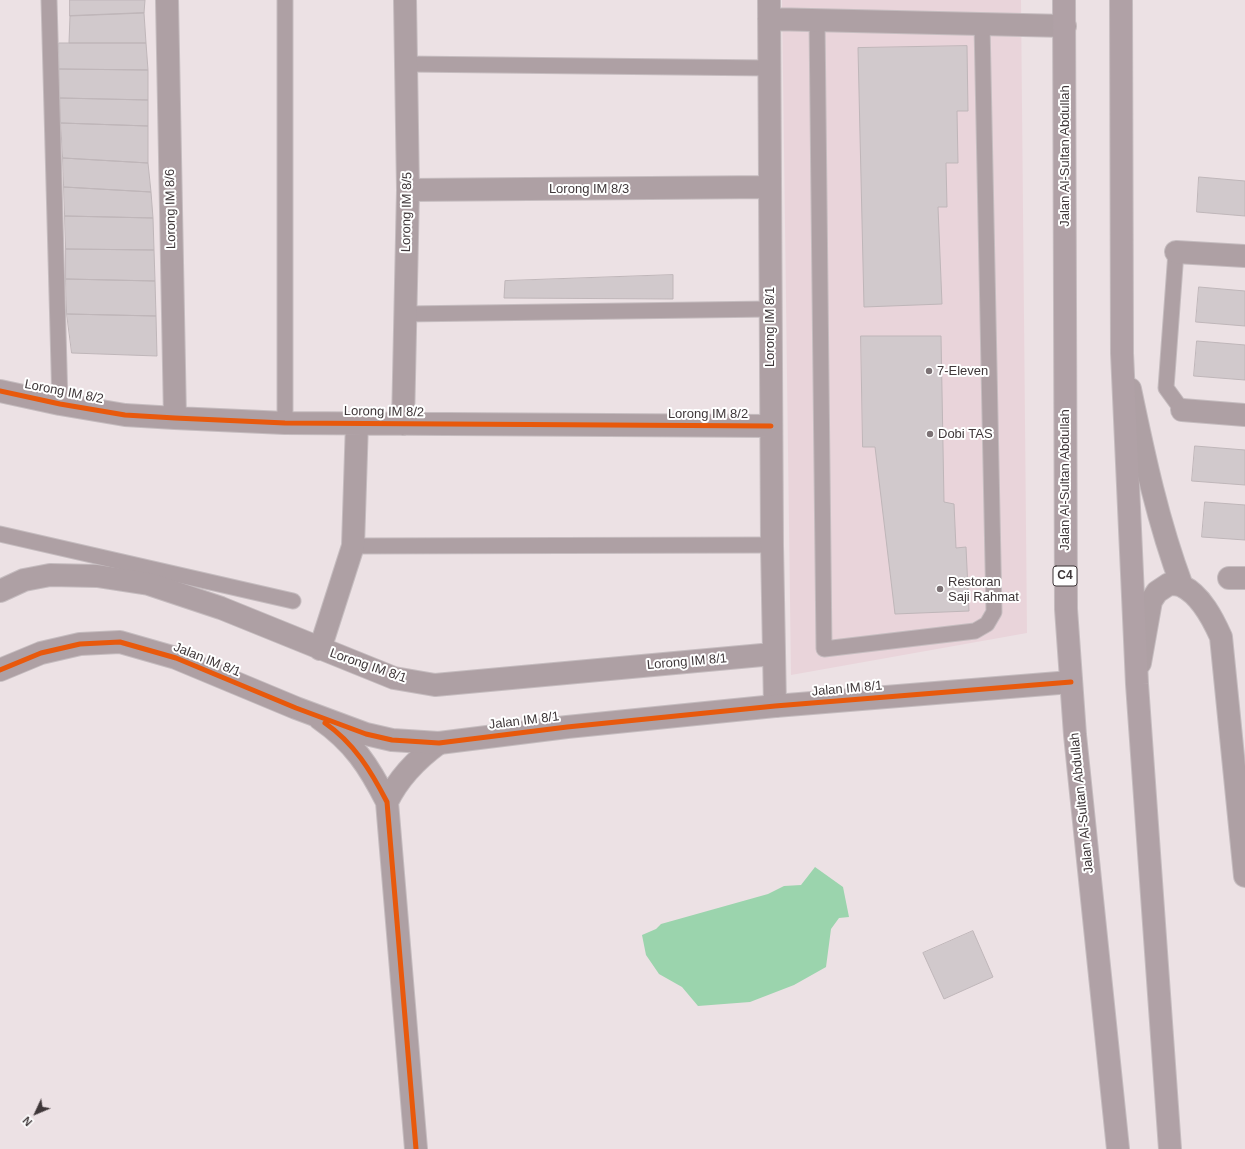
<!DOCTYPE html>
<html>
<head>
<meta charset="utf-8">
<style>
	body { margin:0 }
	#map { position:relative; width:1245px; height:1149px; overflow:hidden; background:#ece1e4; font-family:Helvetica,sans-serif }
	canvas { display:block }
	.north { position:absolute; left:16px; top:1093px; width:40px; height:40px; -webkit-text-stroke:3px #fff; paint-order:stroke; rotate:226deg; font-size:11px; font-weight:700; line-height:16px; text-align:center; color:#3f3739 }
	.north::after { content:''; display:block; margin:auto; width:14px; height:18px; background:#3f3739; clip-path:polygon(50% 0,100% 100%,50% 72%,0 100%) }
</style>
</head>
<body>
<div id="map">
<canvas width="1245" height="1149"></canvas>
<div class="north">N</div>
</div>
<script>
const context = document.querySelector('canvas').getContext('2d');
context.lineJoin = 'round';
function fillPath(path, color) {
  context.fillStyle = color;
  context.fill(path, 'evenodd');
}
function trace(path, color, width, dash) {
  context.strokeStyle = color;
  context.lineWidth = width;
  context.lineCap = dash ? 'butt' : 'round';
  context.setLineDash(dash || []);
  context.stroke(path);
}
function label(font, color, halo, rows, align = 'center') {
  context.font = font + ' Helvetica,sans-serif';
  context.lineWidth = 4;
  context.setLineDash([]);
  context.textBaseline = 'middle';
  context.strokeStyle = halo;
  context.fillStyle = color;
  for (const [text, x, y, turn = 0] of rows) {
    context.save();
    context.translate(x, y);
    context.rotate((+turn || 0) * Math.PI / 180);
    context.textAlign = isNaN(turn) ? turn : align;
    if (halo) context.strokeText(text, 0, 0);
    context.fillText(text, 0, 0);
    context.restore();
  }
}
const built = new Path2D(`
	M782 0H1021L1027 633 791 675Z`);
const water = new Path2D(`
	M815 867 843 887 849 917 839 918 831 929 826 967 794 985 750 1002 698 1006 682 987 659 974 646 955 642 935 656 929 661 924 768 894 784 886 801 885Z`);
const building = new Path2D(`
	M70 0H145L144 13 70 16Z
	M144 13 146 43H69L70 16Z
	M59 43H146L148 70 59 69Z
	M967 46 968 111H957L958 163H946L947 207H938L942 304 864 307 858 48Z
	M59 69 148 70V100L60 98Z
	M60 98 148 100V126L61 123Z
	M61 123 148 126V163L63 158Z
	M63 158 148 163 151 192 64 187Z
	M1199 177 1245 181V216L1197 212Z
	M64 187 151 192 153 218 65 216Z
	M65 216 153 218 154 250 66 249Z
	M66 249 154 250 155 281 66 279Z
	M673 275V299L504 298 505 281Z
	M66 279 155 281 156 316 67 314Z
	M1199 287 1245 291V326L1196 322Z
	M67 314 156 316 157 356 72 353Z
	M861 336H941L944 502 954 504 956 548 966 547 969 611 895 614 875 447H863Z
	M1197 341 1245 345V380L1194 376Z
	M1195 446 1245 450V485L1192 481Z
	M1205 502 1245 505V540L1202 537Z
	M973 931 993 977 944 999 923 953Z`);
const service = new Path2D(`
	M49 0 60 404
	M817 20 824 649 975 631 987 624 994 612 982 24
	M406 64 769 68
	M1176 252 1166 388 1182 410
	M405 314 770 309
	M285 423V0
	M0 534 293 601
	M353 546 772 545`);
const minor = new Path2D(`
	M167 0 175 418
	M769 0 772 545 775 706
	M769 19 1065 26
	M408 190 770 187
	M1176 252 1245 256
	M1130 389C1144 456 1158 522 1182 586
	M0 391 60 404 125 415 175 418 285 423 771 426
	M1182 410 1245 415
	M403 424 408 190 405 0
	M1229 578H1245
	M0 591 24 580 50 575 97 576 149 584 221 608 394 678 435 685 773 654
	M320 649 353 546 357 422
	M1140 663 1151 601 1157 592 1169 584C1173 584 1178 584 1182 586 1201 595 1213 619 1221 637L1245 876
	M320 719C353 742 369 766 387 802L416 1149
	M387 802C399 777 417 759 439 743`);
const tertiary = new Path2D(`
	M0 670 41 653 80 644 120 642 176 658 296 708 366 734 392 740 439 743 567 727 775 706 1071 682`);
const primary = new Path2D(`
	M1064 0 1066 609 1075 735 1118 1149
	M1121 0 1122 353 1137 684 1170 1149`);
const cycleway = new Path2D(`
	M0 391 60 404 125 415 175 418 285 423 771 426
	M0 670 41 653 80 644 120 642 176 658 296 708 366 734 392 740 439 743 567 727 775 706 1071 682
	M325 723C354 743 371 771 387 802L416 1149`);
const markers = [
	[929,371,4,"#7c7275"],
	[930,434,4,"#7c7275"],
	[940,589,4,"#7c7275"]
];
const shields = [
	[1065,576,24]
];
const shieldNames = [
	["C4",1065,576]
];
const streetNames = [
	["Jalan Al-Sultan Abdullah",1065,156,-90],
	["Lorong IM 8/3",589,189],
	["Lorong IM 8/6",171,209,-91],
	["Lorong IM 8/5",407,212,-89],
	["Lorong IM 8/1",770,327,-90],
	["Lorong IM 8/2",64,392,11],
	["Lorong IM 8/2",384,412,1],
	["Lorong IM 8/2",708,414],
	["Jalan Al-Sultan Abdullah",1065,480,-90],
	["Jalan IM 8/1",207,660,22],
	["Lorong IM 8/1",687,662,-5],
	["Lorong IM 8/1",368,666,19],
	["Jalan IM 8/1",847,689,-5],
	["Jalan IM 8/1",524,721,-7],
	["Jalan Al-Sultan Abdullah",1082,803,-96]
];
const poiNames = [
	["7-Eleven",937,371],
	["Dobi TAS",938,434],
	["Restoran",948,582],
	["Saji Rahmat",948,597]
];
fillPath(built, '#e9d4da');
fillPath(water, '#9bd4ad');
fillPath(building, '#d1c9cc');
trace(building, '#bfb6b9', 1);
trace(service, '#c5bcbf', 17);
trace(minor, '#c5bcbf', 24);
trace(tertiary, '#c5bcbf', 24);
trace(primary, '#c5bcbf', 24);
trace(service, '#aea0a4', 15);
trace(minor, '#aea0a4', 22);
trace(tertiary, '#aea0a4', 22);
trace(primary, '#b0a1a6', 22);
trace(cycleway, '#e8590c', 5);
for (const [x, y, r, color] of markers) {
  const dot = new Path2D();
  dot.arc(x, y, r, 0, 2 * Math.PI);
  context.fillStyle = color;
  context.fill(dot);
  trace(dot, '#fff', 1.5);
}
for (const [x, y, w] of shields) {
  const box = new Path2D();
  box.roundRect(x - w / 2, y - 10, w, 20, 3);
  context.fillStyle = '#fff';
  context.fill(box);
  trace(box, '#3f3739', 1);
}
label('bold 12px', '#3f3739', null, shieldNames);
label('13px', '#3f3739', '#fff', streetNames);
label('13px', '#3f3739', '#fff', poiNames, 'left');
</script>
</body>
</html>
